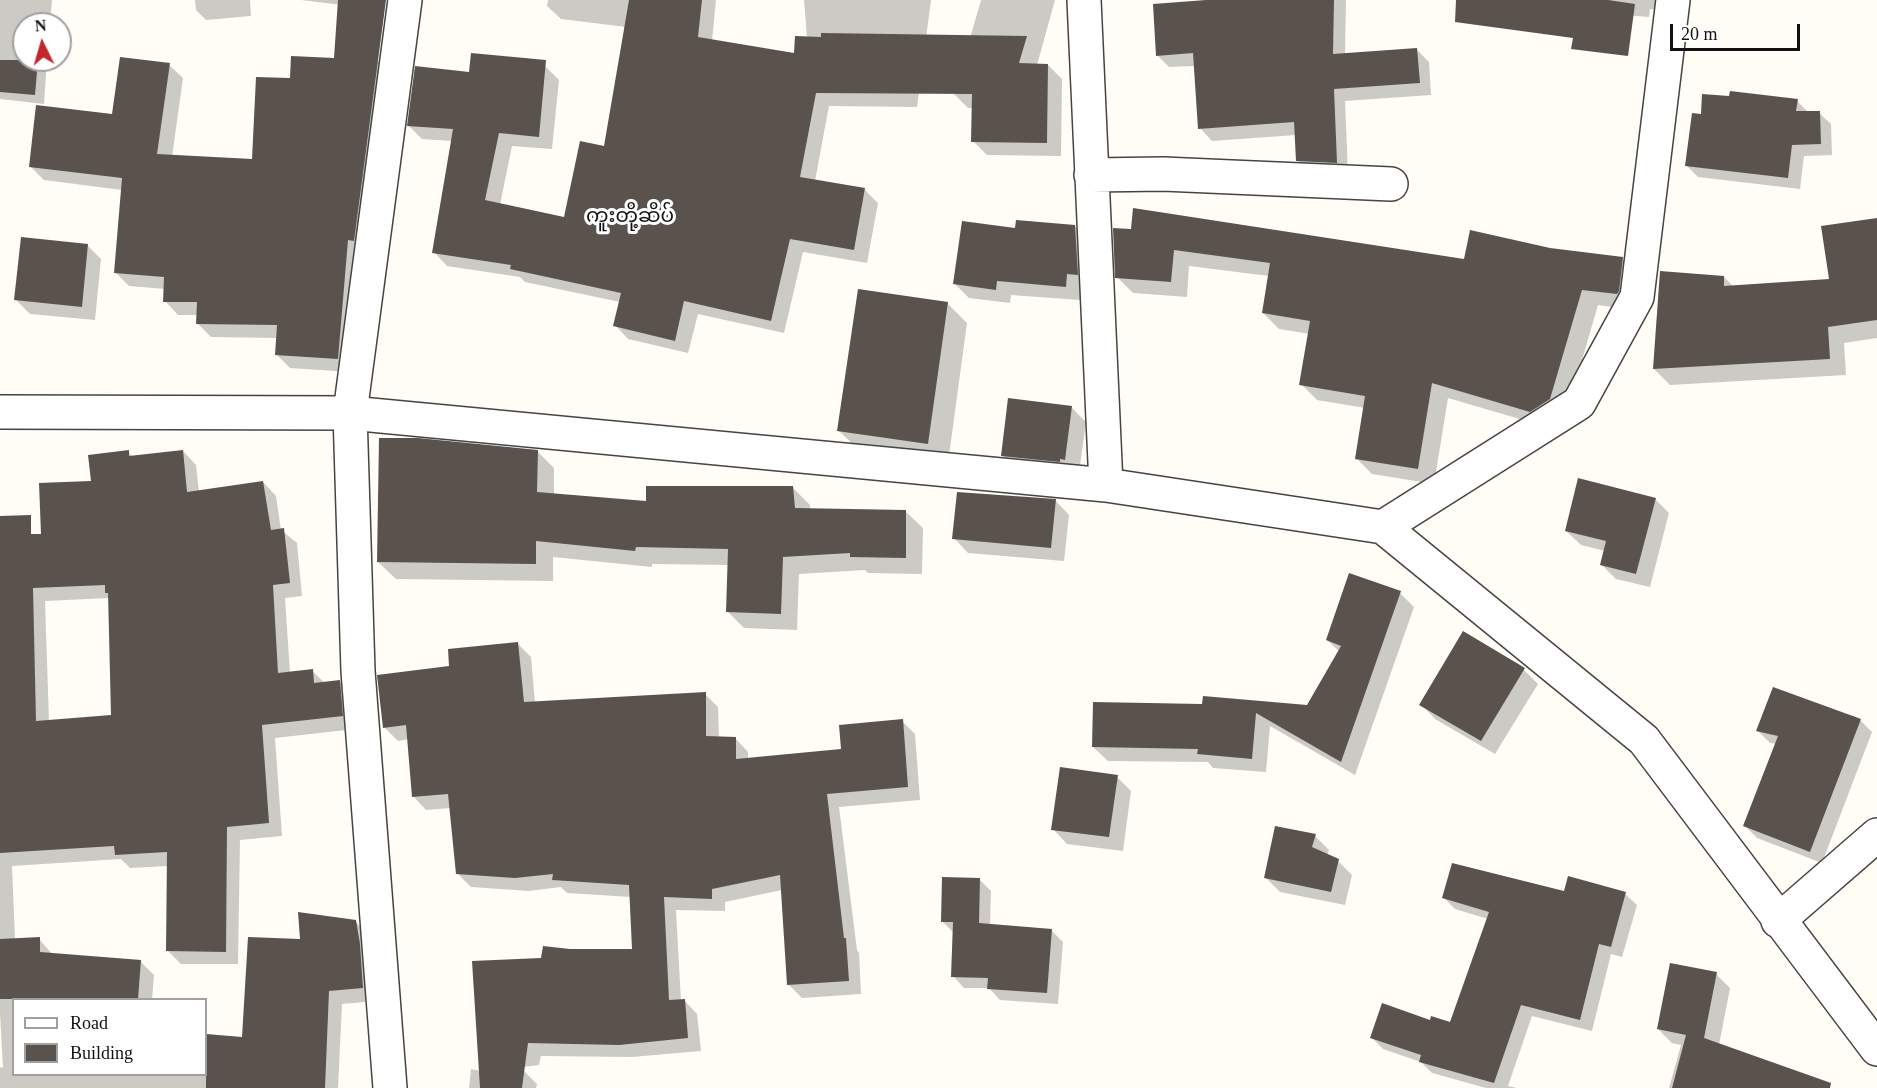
<!DOCTYPE html>
<html>
<head>
<meta charset="utf-8">
<style>
	body { margin:0 }
	#map { position:relative; width:1877px; height:1088px; overflow:hidden; background:#fffdf5; font-family:"Times New Roman",serif }
	canvas { display:block }
	.legend { position:absolute; left:12px; top:998px; width:195px; height:78px; box-sizing:border-box; background:#fff; border:2px solid #a0a0a0; margin:0; padding:8px 10px; list-style:none; font-size:18px; color:#111 }
	.legend li { display:flex; align-items:center; gap:12px; height:30px }
	.legend b { width:30px; border:2px solid #a0a0a0 }
	.north { position:absolute; left:12px; top:12px; width:60px; height:60px; box-sizing:border-box; background:#fff; border:2px solid #a0a0a0; border-radius:50%; rotate:355deg; font-size:16px; font-weight:700; line-height:24px; text-align:center; color:#111 }
	.north::after { content:''; display:block; margin:auto; width:21px; height:27px; background:#c4262e; clip-path:polygon(50% 0,100% 100%,50% 72%,0 100%) }
	.scale { position:absolute; left:1670px; top:24px; width:130px; height:27px; box-sizing:border-box; border:3px solid #111; border-top:0; padding-left:8px; font-size:18px; line-height:21px; white-space:nowrap; color:#111; -webkit-text-stroke:4px #fff; paint-order:stroke }
</style>
</head>
<body>
<div id="map">
<canvas width="1877" height="1088"></canvas>
<ul class="legend">
<li><b style="height:8px;background:#fff"></b>Road</li>
<li><b style="height:16px;background:#5a524d"></b>Building</li>
</ul>
<div class="north">N</div>
<div class="scale">20 m</div>
</div>
<script>
const context = document.querySelector('canvas').getContext('2d');
context.lineJoin = 'round';
function fillPath(path, color) {
  context.fillStyle = color;
  context.fill(path, 'evenodd');
}
function trace(path, color, width, dash) {
  context.strokeStyle = color;
  context.lineWidth = width;
  context.lineCap = dash ? 'butt' : 'round';
  context.setLineDash(dash || []);
  context.stroke(path);
}
function label(font, color, halo, rows, align = 'center') {
  context.font = font + ' "Times New Roman","Noto Sans Myanmar",serif';
  context.lineWidth = 6;
  context.setLineDash([]);
  context.textBaseline = 'middle';
  context.strokeStyle = halo;
  context.fillStyle = color;
  for (const [text, x, y, turn = 0] of rows) {
    context.save();
    context.translate(x, y);
    context.rotate((+turn || 0) * Math.PI / 180);
    context.textAlign = isNaN(turn) ? turn : align;
    if (halo) context.strokeText(text, 0, 0);
    context.fillText(text, 0, 0);
    context.restore();
  }
}
const shadow = new Path2D(`
	M0 0H88H52L50 24H24V60H47L44 104 0 99Z
	M195 0H250L251 16 206 20 196 10Z
	M301 0H343L342 5Z
	M548 0H716L712 41 795 55 807 38 804 0H931L917 107 829 106 815 181 864 189 878 203 867 263 803 252 784 333 698 314 688 353 628 339 615 325 620 302 525 282 520 277 447 266 434 252 452 141 422 139 409 126 470 73 545 66 559 80 552 149 512 146 500 205 566 219 605 147 626 27 561 19 547 6Z
	M981 0H1055L1037 65H1048L1062 79 1061 156 987 155 973 141V108H968L954 94Z
	M1228 0H1346L1345 55 1417 50 1429 62 1431 95 1345 101 1348 174 1310 173 1297 160 1296 135 1212 141 1200 128 1195 66 1169 67 1157 55Z
	M1529 0H1663L1661 11 1650 9 1649 17 1536 8Z
	M378 61 391 74 351 372 290 368 277 355 278 338 211 337 197 323 198 315H178L165 301V289L129 286 116 273 122 190 44 180 30 166 114 115 169 65 183 78 172 157 253 161 291 80Z
	M1797 101 1809 113H1819L1831 124 1832 155 1804 156 1800 189 1698 177 1686 165 1702 116Z
	M1877 219V338L1844 343 1846 375 1670 385 1654 369 1724 277 1734 287 1830 280Z
	M1075 226 1089 241 1080 300 1011 295 1010 303 969 298 955 284 1017 230Z
	M1115 230 1465 261 1550 249 1622 259 1638 275 1633 310 1598 305 1566 415 1547 427 1448 398 1434 484 1372 474 1356 458 1365 408 1317 400 1301 384 1310 334 1279 329 1263 313 1269 276 1189 266 1187 297 1133 293 1117 277Z
	M87 245 101 259 95 320 30 314 16 300Z
	M947 303 967 323 948 463 860 451 839 431Z
	M1072 408 1086 422 1079 473 1017 470 1003 456Z
	M183 451 196 465 199 492 263 482 276 496 281 530 297 543 302 596 285 598 290 673 312 671 325 683 339 681 353 695 355 729 275 738 282 836 240 840 238 964H181L167 950 168 866 130 868 121 859 12 866 15 940 39 939 53 955 140 961 154 975 152 1000H14V1074H206V1035L244 1039 302 941 355 921 368 935 376 1001 342 1004 338 1088H0V1067L3 1068 0 1013V539L43 535 93 482 128 452 133 457ZM109 598 113 717 49 721 45 601Z
	M537 451 554 468V495L647 503 793 488 810 505V510L905 511 923 528 922 574 868 573 865 570 799 574 797 630 744 628 727 611 729 565 652 564V567L553 557V581L396 579 378 562Z
	M1655 499 1669 513 1650 587 1616 579 1602 565 1605 551 1581 545 1566 531Z
	M1055 500 1069 515 1064 561 968 553 954 538Z
	M1400 593 1414 607 1355 775 1270 726 1266 772 1213 768 1208 762 1108 761 1093 747 1095 703 1307 706 1340 652 1327 640Z
	M1463 633 1524 670 1538 684 1495 754 1435 719 1421 704Z
	M518 644 531 657 535 703 705 694 718 707 719 738H735L748 752V759L843 751 902 721 915 734 920 800 839 807 857 950 859 953 861 994 802 998 789 985 782 890 725 902V911L676 910 681 1001 684 1000 697 1014 701 1051 632 1057 541 1056 539 1065 514 1068 524 1071 537 1084 536 1088H469L471 1069 481 1071 570 951 634 950 631 897 567 893 561 887 529 891 471 887 458 874 451 808 426 810 413 796 409 739 398 741 385 728 451 667Z
	M1860 720 1872 732 1822 863 1757 838 1745 826 1777 744 1770 743 1758 731Z
	M1117 777 1131 791 1123 851 1067 844 1053 829Z
	M1315 836 1329 850 1327 856 1338 861 1352 875 1345 905 1280 892 1266 878Z
	M980 880 991 891 990 925 1051 930 1063 942 1058 1004 1000 1000 989 988H964L953 976 954 933 942 921Z
	M1565 893 1625 894 1637 905 1622 957 1611 954 1592 1031 1532 1016 1508 1086 1517 1088H1486L1432 1073 1421 1062 1383 1049 1372 1038 1431 1022 1451 1024 1488 919 1455 909 1444 898Z
	M1716 974 1730 988 1719 1045 1827 1088H1669L1681 1045 1672 1043 1658 1029Z`);
const building = new Path2D(`
	M338 0H386L354 241 348 240 338 359 275 355 277 325 196 324 197 302H163L164 277 114 273 122 178 29 167 36 105 112 114 120 57 170 63 157 154 252 159 256 77 290 78 291 56 334 58Z
	M629 0H702L698 37 794 53 795 36 821 37V33L1027 36 1019 63 1048 64 1047 143 971 142 972 94 816 93 800 177 865 188 854 250 790 239 771 321 684 301 675 341 613 326 621 293 510 269 511 265 432 253 453 129 407 126 415 66 469 72 471 53 546 60 539 137 499 133 485 200 564 217 580 141 604 146Z
	M1206 0H1334L1333 54 1417 48 1420 83 1334 89 1337 163 1296 161 1294 122 1198 129 1193 53 1156 56 1153 4Z
	M1456 0H1608L1635 4 1628 56 1571 49 1573 38 1455 22Z
	M0 60H38L35 95 0 92Z
	M1730 91 1798 99 1796 111H1820L1821 144 1792 145 1788 178 1685 166 1692 113 1701 114 1702 94 1729 96Z
	M1133 208 1464 259 1470 230 1550 248 1623 257 1619 291 1617 294 1582 290 1550 399 1530 412 1432 383 1418 469 1355 459 1365 396 1299 385 1310 321 1262 313 1270 263 1174 250 1171 282 1115 278 1113 228 1131 229Z
	M1877 218V320L1828 327 1830 359 1653 369 1660 271 1724 276V286L1829 279 1821 226Z
	M1016 220 1075 225 1078 275 1067 274 1066 287 997 281 996 290 953 284 962 221 1015 228Z
	M21 237 88 244 82 307 14 300Z
	M858 289 948 302 928 444 837 431Z
	M1008 398 1072 406 1065 460 1060 459V462L1001 456Z
	M379 438H418L538 450 537 492 646 501V486H793L795 508 906 510V558L850 557V553L783 557 781 614 726 612 728 549 636 547 635 551 536 541V564L377 562Z
	M129 450V456L183 450 187 492 263 481 271 530 284 528 290 583 273 585 278 673 313 669 314 683 340 680 343 716 262 725 269 823 227 827 226 952 166 951 167 852 115 855 114 846 0 853V516L31 515V534H41L39 483 91 481 88 455ZM105 585V593H108L111 715 36 721 33 588Z
	M1578 478 1656 498 1636 574 1600 565 1606 541 1565 531Z
	M957 492 1056 499 1051 548 952 539Z
	M1349 573 1401 591 1341 762 1256 713 1252 759 1197 754 1198 749 1092 747 1093 702 1202 704 1203 696 1307 705 1341 646 1326 640Z
	M1463 631 1525 668 1481 741 1419 705Z
	M518 642 524 702 706 692V736L736 737V759L841 749 839 725 903 719 908 787 827 794 844 938H846L849 981 787 985 780 875 712 889V899L664 897 669 1000 685 999 688 1038 619 1045 528 1043 522 1088H480L472 961 541 958 543 946 570 949H632L629 885 552 880 553 874 515 878 456 874 448 794 412 797 406 725 383 728 377 675 449 666 448 649Z
	M1773 687 1861 719 1810 852 1743 826 1778 736 1756 731Z
	M1060 767 1118 775 1109 837 1051 830Z
	M1275 826 1316 834 1312 847 1339 859 1331 892 1264 878Z
	M1452 863 1564 891 1568 876 1626 892 1611 947 1599 944 1580 1020 1521 1005 1494 1083 1419 1062 1421 1055 1370 1038 1382 1003 1430 1020 1431 1016 1450 1022 1489 912 1442 898Z
	M942 877 980 878 979 923 1052 929 1047 993 987 989 988 978 951 977 953 922H941Z
	M298 912 356 920 360 944 363 988 329 991 325 1088H206V1034L242 1037 248 937 300 939Z
	M40 937V952L141 960 138 999H0V939Z
	M1670 963 1717 972 1704 1038 1831 1083 1830 1088H1672L1686 1035 1657 1029Z`);
const minor = new Path2D(`
	M1084 0 1106 485
	M1091 175 1163 174 1391 184
	M0 412 350 413 1106 485 1383 527 1644 740 1877 1049
	M1383 527 1579 403 1637 297 1673 0
	M1778 921 1877 835`);
const tertiary = new Path2D(`
	M390 1088 358 671 350 413 405 0`);
const quarterNames = [
	["ကူးတို့ဆိပ်",630,217]
];
fillPath(shadow, '#0003');
fillPath(building, '#5a524d');
trace(minor, '#444', 36);
trace(tertiary, '#444', 36);
trace(minor, '#fff', 33);
trace(tertiary, '#fff', 33);
label('20px', '#111', '#fff', quarterNames);
</script>
</body>
</html>
